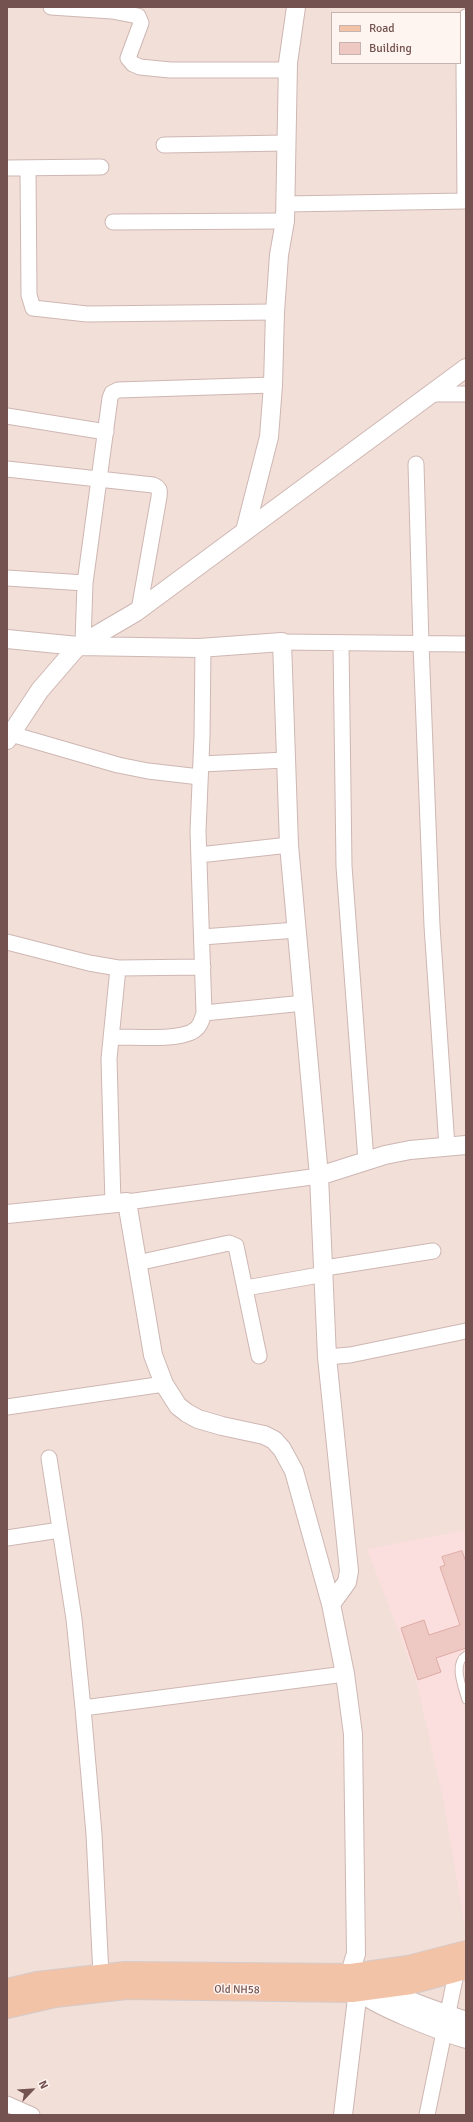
<!DOCTYPE html>
<html>
<head>
<meta charset="utf-8">
<style>
	body { margin:0 }
	#map { position:relative; width:473px; height:2122px; overflow:hidden; background:#fbefe9; font-family:Signika,sans-serif }
	canvas { display:block }
	.frame { position:absolute; inset:0; border:8px solid #73524f; pointer-events:none }
	.legend { position:absolute; left:331px; top:12px; width:130px; height:52px; box-sizing:border-box; background:#fef4f0; border:1px solid #c6b3b0; margin:0; padding:5px 7px; list-style:none; font-size:12px; color:#73524f }
	.legend li { display:flex; align-items:center; gap:8px; height:20px }
	.legend b { width:20px; border:1px solid #c6b3b0 }
	.north { position:absolute; left:12px; top:2070px; width:40px; height:40px; -webkit-text-stroke:3px #fef4f0; paint-order:stroke; rotate:65deg; font-size:11px; font-weight:700; line-height:16px; text-align:center; color:#73524f }
	.north::after { content:''; display:block; margin:auto; width:14px; height:18px; background:#73524f; clip-path:polygon(50% 0,100% 100%,50% 72%,0 100%) }
</style>
</head>
<body>
<div id="map">
<canvas width="473" height="2122"></canvas>
<div class="frame"></div>
<ul class="legend">
<li><b style="height:5px;background:#f3c3a8"></b>Road</li>
<li><b style="height:11px;background:#eec9c3"></b>Building</li>
</ul>
<div class="north">N</div>
</div>
<script>
const context = document.querySelector('canvas').getContext('2d');
context.lineJoin = 'round';
function fillPath(path, color) {
  context.fillStyle = color;
  context.fill(path, 'evenodd');
}
function trace(path, color, width, dash) {
  context.strokeStyle = color;
  context.lineWidth = width;
  context.lineCap = dash ? 'butt' : 'round';
  context.setLineDash(dash || []);
  context.stroke(path);
}
function label(font, color, halo, rows, align = 'center') {
  context.font = font + ' Signika,sans-serif';
  context.lineWidth = 3;
  context.setLineDash([]);
  context.textBaseline = 'middle';
  context.strokeStyle = halo;
  context.fillStyle = color;
  for (const [text, x, y, turn = 0] of rows) {
    context.save();
    context.translate(x, y);
    context.rotate((+turn || 0) * Math.PI / 180);
    context.textAlign = isNaN(turn) ? turn : align;
    if (halo) context.strokeText(text, 0, 0);
    context.fillText(text, 0, 0);
    context.restore();
  }
}
const residential = new Path2D(`
	M7 7H466V2115H7ZM332 13H460V63H332Z`);
const commercial = new Path2D(`
	M466 1530V1928H465L443 1799 415 1676 367 1549Z`);
const building = new Path2D(`
	M462 1551 466 1562V1648L436 1658 441 1672 418 1680 401 1628 424 1620 429 1635 460 1625 440 1567 445 1565 442 1557Z`);
const service = new Path2D(`
	M466 1655C452 1664 463 1688 466 1700`);
const minor = new Path2D(`
	M51 7 112 11 138 16 141 23 128 58 133 64 140 67 170 70H287
	M164 145 286 143
	M7 168 101 167
	M28 170 29 295 33 308 87 314 275 312
	M465 201 464 67 466 17
	M285 204 466 201
	M113 222 285 221
	M431 394H466
	M7 416 106 432
	M416 464 421 644 432 926 447 1147
	M7 469 153 485C160 488 160 490 159 497L139 610
	M7 578 85 583
	M83 642 85 583 110 398 112 393 118 390 273 385
	M282 642 466 644
	M341 643 344 866 366 1161
	M203 648 202 736 198 831 204 1013 304 1003
	M11 734 118 765 148 771 200 777
	M201 764 286 760
	M199 855 289 845
	M202 937 297 930
	M7 942 89 963 118 968 203 967
	M111 1037C131 1036 182 1042 196 1029 201 1025 202 1019 204 1013
	M127 1202 319 1176
	M113 1204 109 1059 118 968
	M137 1263 229 1243 236 1246 259 1356
	M325 1268 433 1251
	M246 1288 325 1274
	M327 1357 350 1355 466 1331
	M7 1407 164 1384
	M49 1458 74 1619 83 1708 345 1674
	M7 1538 60 1530
	M83 1708 94 1834 101 1975
	M7 2104 32 2115
	M427 2115 458 1964`);
const tertiary = new Path2D(`
	M245 531 269 437 273 385 275 312 279 255 285 221 288 63 296 7
	M7 639 78 646 199 648 282 642 289 845 319 1176 327 1357 349 1571 347 1582 331 1604 345 1674 353 1734 356 1954C351 1967 349 1977 357 1989 368 2004 446 2033 466 2039
	M7 740 40 690 78 646 136 612 466 368
	M319 1176 385 1155 410 1150 466 1145
	M7 1214 127 1202 153 1355 164 1384 178 1406 187 1413 198 1419 222 1426 264 1435 274 1440 282 1449 294 1471 331 1604
	M379 1984C389 1996 449 2015 466 2021
	M343 2115 358 1990`);
const primary = new Path2D(`
	M7 1990 37 1983 125 1973 351 1975 408 1967 466 1952
	M7 2007 55 1996 126 1988 352 1991 411 1983 466 1968`);
const streetNames = [
	["Old NH58",237,1990,1]
];
fillPath(residential, '#f2dfd8');
fillPath(commercial, '#fadfde');
fillPath(building, '#eec9c3');
trace(building, '#dfaba5', 1);
trace(service, '#ceb7b3', 9);
trace(minor, '#ceb7b3', 17);
trace(tertiary, '#ceb7b3', 20);
trace(primary, '#d5cbca', 24);
trace(service, '#fff', 7);
trace(minor, '#fff', 15);
trace(tertiary, '#fff', 18);
trace(primary, '#f3c3a8', 22);
label('11px', '#73524f', '#fef4f0', streetNames);
</script>
</body>
</html>
